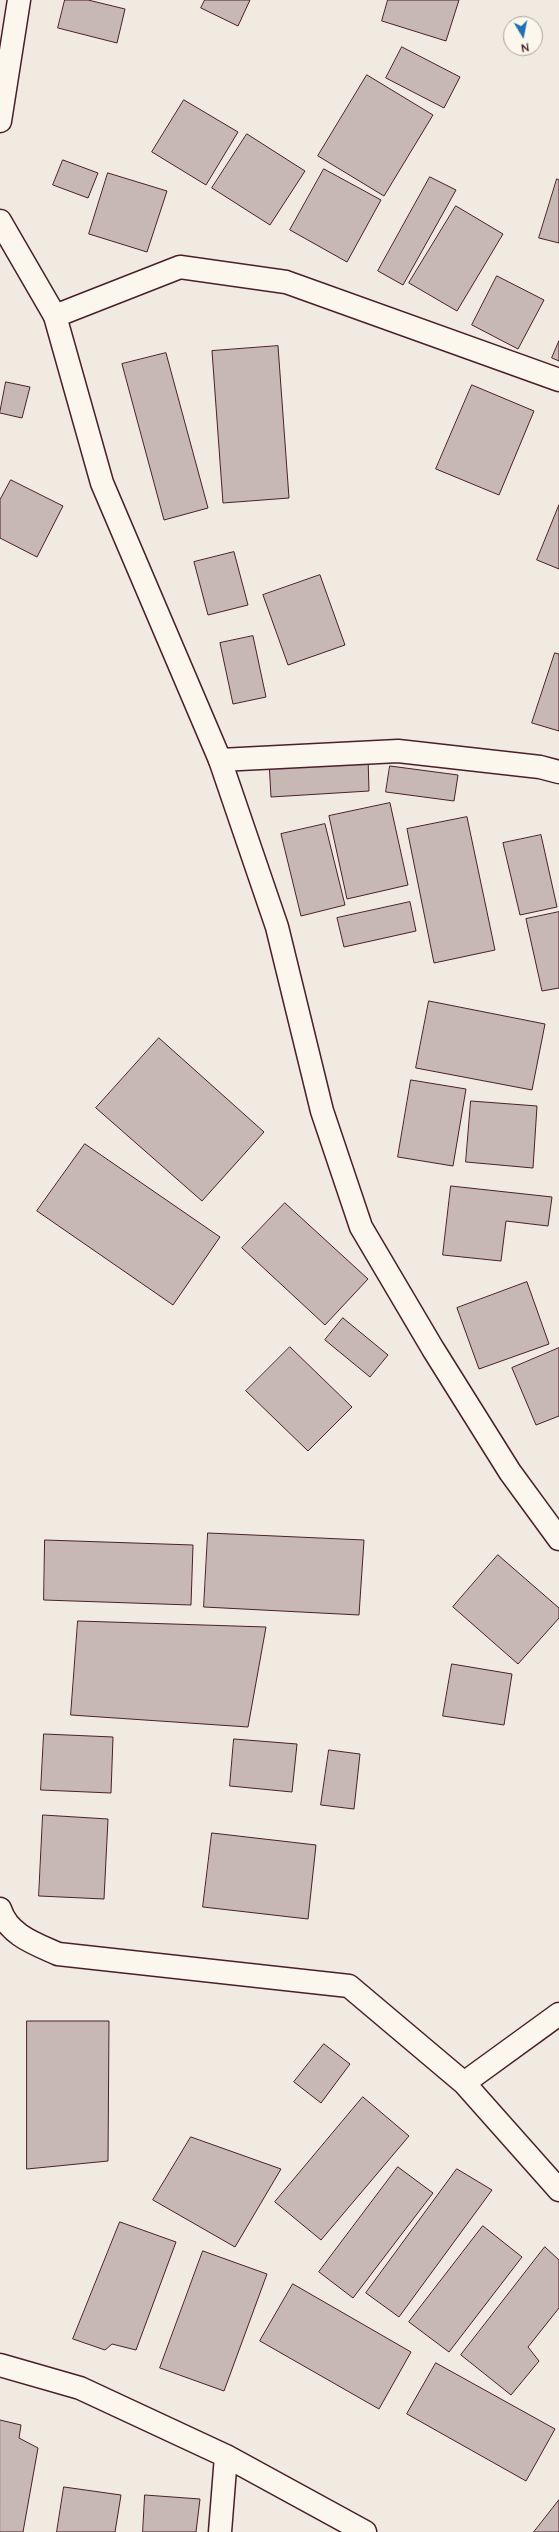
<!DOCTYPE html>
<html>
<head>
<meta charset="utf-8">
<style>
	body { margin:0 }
	#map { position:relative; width:559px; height:2532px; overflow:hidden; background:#f0eae0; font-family:"Architects Daughter",sans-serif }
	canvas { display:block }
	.north { position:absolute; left:503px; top:16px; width:40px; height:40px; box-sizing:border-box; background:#fbf7ec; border:1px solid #b4a19f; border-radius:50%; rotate:170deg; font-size:11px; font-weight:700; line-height:16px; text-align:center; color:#4a1f2b }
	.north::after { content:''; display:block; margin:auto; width:14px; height:18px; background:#1f6fb2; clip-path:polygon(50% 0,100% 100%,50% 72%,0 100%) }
</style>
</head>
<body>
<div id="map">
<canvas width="559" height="2532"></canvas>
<div class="north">N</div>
</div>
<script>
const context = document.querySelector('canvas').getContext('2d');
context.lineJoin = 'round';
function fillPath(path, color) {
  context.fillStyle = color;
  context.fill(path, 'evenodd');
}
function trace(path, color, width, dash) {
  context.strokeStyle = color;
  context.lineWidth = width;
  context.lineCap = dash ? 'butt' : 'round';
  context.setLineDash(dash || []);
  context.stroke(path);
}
const building = new Path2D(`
	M65 0H88L125 9 117 43 58 28Z
	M205 0H250L238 26 201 8Z
	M388 0H459L446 41 382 21Z
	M402 47 460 77 444 108 386 78Z
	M367 75 433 115 384 196 318 156Z
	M184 100 238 132 206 185 152 152Z
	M247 134 305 171 270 225 212 188Z
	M63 160 98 173 88 198 53 185Z
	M324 169 381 200 347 262 290 230Z
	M108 173 167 191 147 252 89 234Z
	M430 177 456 190 403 285 378 271Z
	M557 179 559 180V243L539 238Z
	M456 206 503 234 457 311 409 283Z
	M497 276 544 300 518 349 472 325Z
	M559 341V361L552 358Z
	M278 346 289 498 223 503 212 351Z
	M166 353 208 508 164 520 122 364Z
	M6 382 30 387 22 418 0 413Z
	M472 385 534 411 499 495 436 469Z
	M11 480 63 506 37 557 0 538V500Z
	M559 505V569L537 560Z
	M234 552 248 605 208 615 194 562Z
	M320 575 345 645 288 665 263 595Z
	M253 636 266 697 233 704 220 643Z
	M555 653 559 654V731L532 723Z
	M368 756 369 791 271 797 269 761Z
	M390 766 458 775 454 801 386 792Z
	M390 803 408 885 347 899 329 816Z
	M467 817 495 950 434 963 407 829Z
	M325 824 345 905 301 916 281 834Z
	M541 835 557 907 520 915 503 843Z
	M410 902 416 931 344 947 337 918Z
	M559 912V988L542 991 526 919Z
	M429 1001 545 1024 532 1090 416 1068Z
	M159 1038 264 1132 202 1201 96 1108Z
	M411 1080 466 1089 453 1166 398 1157Z
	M471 1101 537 1106 533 1168 466 1162Z
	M85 1144 220 1237 173 1305 37 1211Z
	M451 1186 552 1197 548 1226 506 1221 501 1261 443 1255Z
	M285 1203 368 1279 325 1325 242 1248Z
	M527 1282 549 1344 479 1369 457 1308Z
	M343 1318 388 1355 370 1377 325 1340Z
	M290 1347 352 1407 308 1451 246 1391Z
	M559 1348V1416L536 1425 512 1368Z
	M208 1533 364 1540 359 1615 204 1607Z
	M45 1540 193 1545 191 1605 44 1600Z
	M498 1555 559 1608V1618L518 1664 453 1607Z
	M78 1621 266 1627 248 1727 71 1715Z
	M452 1664 512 1674 504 1725 443 1716Z
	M44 1734 113 1737 111 1793 41 1790Z
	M234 1739 297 1744 292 1792 230 1786Z
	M329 1750 360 1754 354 1809 321 1805Z
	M43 1815 108 1819 104 1899 39 1896Z
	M212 1833 316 1845 308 1919 203 1907Z
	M27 2021H109L108 2161 27 2169Z
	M324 2044 350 2064 321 2103 294 2082Z
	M363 2097 409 2136 321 2240 275 2202Z
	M191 2137 281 2169 235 2247 153 2200Z
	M398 2167 433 2193 353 2298 319 2272Z
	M457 2169 492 2190 399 2317 366 2293Z
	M120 2222 176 2242 136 2350 112 2344 105 2350 73 2339Z
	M483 2226 522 2257 449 2352 409 2322Z
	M545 2247 559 2260V2308L528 2347 539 2361 511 2395 461 2355Z
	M203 2251 267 2274 224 2391 160 2368Z
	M293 2284 411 2352 379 2409 260 2341Z
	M436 2363 555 2429 526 2481 407 2414Z
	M0 2420 21 2425 19 2438 38 2448 23 2532H0Z
	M64 2487 121 2495 115 2532H57Z
	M145 2495 200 2499 196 2532H143Z
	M559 2500V2532H534Z`);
const minor = new Path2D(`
	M55 316 180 267 286 282 559 380
	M220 760 398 751 540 767 559 772
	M0 1909C8 1935 36 1944 58 1954L349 1986 464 2083 559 2190
	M464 2083 559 2014
	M0 2365 80 2388 226 2456 365 2532
	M220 2532 226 2456`);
const tertiary = new Path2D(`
	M0 121 19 0
	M0 221 55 316 102 483 220 760 277 927 322 1111 361 1227 433 1349 510 1472 559 1539`);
fillPath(building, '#c8b8b3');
trace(building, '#4a1f2b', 1);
trace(minor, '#4a1f2b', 25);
trace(tertiary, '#4a1f2b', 25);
trace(minor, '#fbf7ec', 22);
trace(tertiary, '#fbf7ec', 22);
</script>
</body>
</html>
